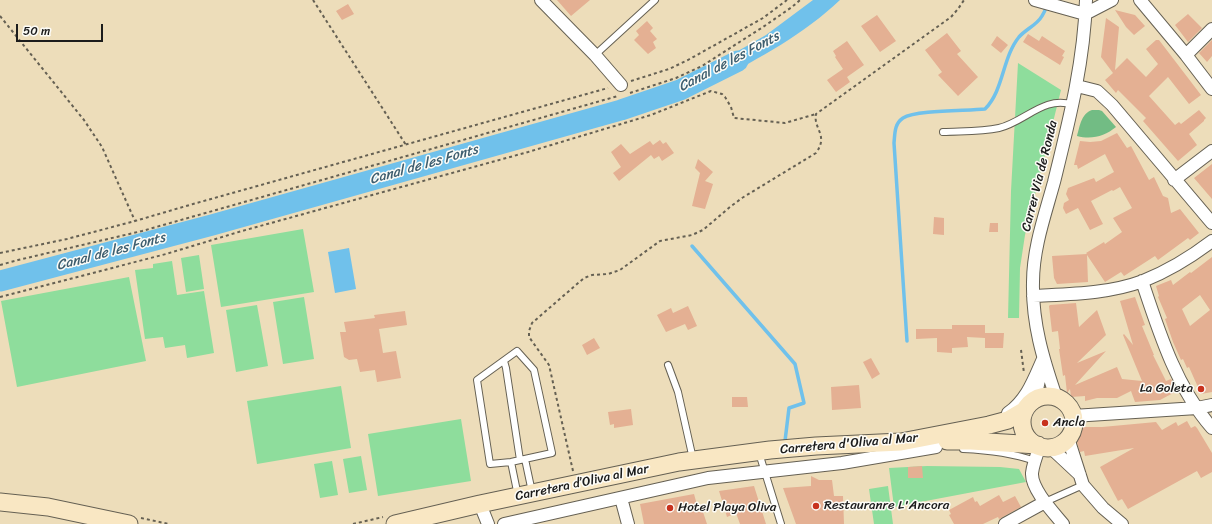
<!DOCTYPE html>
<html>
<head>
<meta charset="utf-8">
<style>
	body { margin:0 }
	#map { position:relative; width:1212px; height:524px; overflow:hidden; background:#edddba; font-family:Sriracha,sans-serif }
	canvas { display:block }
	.scale { position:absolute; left:16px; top:24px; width:87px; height:18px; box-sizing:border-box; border:2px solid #1c1c1c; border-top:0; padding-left:5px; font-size:12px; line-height:14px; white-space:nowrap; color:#1c1c1c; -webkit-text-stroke:3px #fdfcf7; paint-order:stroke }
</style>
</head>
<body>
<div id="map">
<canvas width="1212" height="524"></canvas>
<div class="scale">50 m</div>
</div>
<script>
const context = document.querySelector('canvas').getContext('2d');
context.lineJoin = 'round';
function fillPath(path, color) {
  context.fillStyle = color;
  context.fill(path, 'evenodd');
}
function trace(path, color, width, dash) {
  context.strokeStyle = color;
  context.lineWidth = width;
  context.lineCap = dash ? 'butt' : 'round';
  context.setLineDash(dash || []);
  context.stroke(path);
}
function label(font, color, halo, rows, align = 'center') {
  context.font = font + ' Sriracha,sans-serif';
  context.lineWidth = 3;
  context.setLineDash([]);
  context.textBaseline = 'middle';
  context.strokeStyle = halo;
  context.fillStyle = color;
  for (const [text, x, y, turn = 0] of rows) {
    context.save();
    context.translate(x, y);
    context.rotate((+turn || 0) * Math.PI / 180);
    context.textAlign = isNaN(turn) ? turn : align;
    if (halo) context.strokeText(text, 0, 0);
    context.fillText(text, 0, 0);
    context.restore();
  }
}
const green = new Path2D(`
	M1018 63 1061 90 1025 235 1020 268 1019 318H1008L1011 191Z
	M303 229 314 292 221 307 211 245Z
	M199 255 204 289 186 292 181 258Z
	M172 261 177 295 204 291 214 353 187 358 185 345 165 348 163 337 145 339 135 270 153 268V264Z
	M129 277 146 361 17 387 1 301Z
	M304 297 314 359 283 364 273 302Z
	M257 305 268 366 236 372 226 310Z
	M341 386 351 448 257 464 247 401Z
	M461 419 471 481 378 496 368 434Z
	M361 456 367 490 349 493 343 459Z
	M332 461 338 495 320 498 314 464Z
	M927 466 1000 467 1019 469 1026 482 894 507 889 468Z
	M888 486 893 524H874L869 489Z`);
const forest = new Path2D(`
	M1092 110H1099L1102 111 1116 127C1105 136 1092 140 1077 136 1080 126 1081 114 1092 110Z`);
const water = new Path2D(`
	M813 0H840C804 34 760 58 716 81L710 67 766 35Z
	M349 248 356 289 335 293 328 252Z`);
const stream = new Path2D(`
	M692 246 795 364 804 403 789 408 785 441 783 443
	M907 341 894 143C895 134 894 124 903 118 916 110 967 111 985 109 1004 90 1002 58 1019 37 1026 29 1037 25 1042 16 1044 13 1046 8 1047 5`);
const river = new Path2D(`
	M0 281 212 225 621 110 680 90 738 61`);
const building = new Path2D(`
	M557 0H590L571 16Z
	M348 4 354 14 342 20 336 11Z
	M1115 10 1135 15 1145 26 1134 35 1126 27Z
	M1188 14 1202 28 1188 42 1175 25Z
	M877 15 896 41 880 52 861 26Z
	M1106 18 1119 27 1115 70 1127 58 1146 77 1158 64 1146 49 1156 40H1159L1201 95 1189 104 1168 77 1149 96 1175 125 1179 122 1181 124 1199 110 1206 118 1204 120V121L1189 134 1197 145 1178 161 1143 121 1146 118 1118 90 1116 93 1105 80 1113 73 1101 57Z
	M647 21 653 28 650 31 657 39 653 42 656 48 648 54 634 40 639 35 636 31Z
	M947 33 961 51 957 54 978 77 958 96 938 75 942 72 925 50Z
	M1028 34 1039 41 1042 36 1065 51 1062 56 1064 57 1060 65 1023 42Z
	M997 36 1008 45 1001 53 991 45Z
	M1212 40V56L1207 62 1199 53Z
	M847 41 864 65 847 77 850 82 836 92 827 80 843 69 835 57 836 56 833 51Z
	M1117 133 1127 148 1131 146 1149 180 1154 177 1163 196 1168 198 1171 213 1180 209 1199 233 1190 240 1188 238 1158 260 1155 256 1124 276 1121 272 1105 282 1087 255 1088 282 1057 284 1054 278 1052 256 1087 254 1086 253 1104 242 1105 244 1122 232 1113 218 1132 208 1120 187 1113 191 1112 190 1091 201 1103 224 1090 230 1078 208 1066 214 1063 208 1064 203 1069 200 1066 194 1068 188 1094 178 1096 182 1114 172 1105 154 1078 169 1077 165H1074L1080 141 1090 142 1101 141Z
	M660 140 663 144 666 142 674 153 662 161 659 156 654 159 651 155 619 181 613 173 621 167 611 152 621 144 630 154 650 141 653 145Z
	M698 159 713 172 705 181 713 184 705 209 692 206 700 173 695 168Z
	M1212 164V199L1194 178Z
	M934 217 944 218V235L933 234Z
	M990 223H998V232H989Z
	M1212 257V392L1201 394 1189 367 1187 368 1183 359 1181 360 1173 342 1165 319 1167 318 1158 297 1159 296 1156 286 1171 280 1173 285 1190 272 1191 273ZM1200 295 1210 310 1190 326 1182 309Z
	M1135 297 1145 325 1142 326 1154 355H1153L1166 381 1171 379 1177 391 1160 400 1135 402 1131 391 1117 398H1097L1085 401V396L1071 397 1070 389 1067 393 1065 375 1063 376 1059 349H1060L1058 331 1052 332 1049 306 1050 305 1076 303 1079 327 1097 310 1106 335 1077 363 1106 351 1075 385 1117 367 1122 379 1142 381 1123 335 1124 334 1133 345 1120 301Z
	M688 306 697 326 688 330 685 324 666 332 657 315 671 308 673 313Z
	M405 311 407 325 379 329 383 353 396 351 401 378 377 382 375 370 360 372 357 359 349 360 344 357 340 332H346L344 322 375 318 374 315Z
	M952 325H985V338L967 337 968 347 952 348V353L937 352V338L916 339V329H952Z
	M985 333H1004L1003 348H985Z
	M594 338 600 348 587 355 582 345Z
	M871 358 880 374 872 379 863 362Z
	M859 385 861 408 832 410 831 387Z
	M732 397H747L748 407H732Z
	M631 409 633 425 614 428V424L610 425 608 412Z
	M1187 421 1191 428 1195 426 1197 428 1212 453V472L1201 478 1197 471 1128 509 1122 499 1118 501 1100 467 1134 448 1085 456 1084 451 1080 452 1075 436 1078 430 1081 427H1102L1156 422 1162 430 1176 422 1178 426Z
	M922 466 923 478H908V467Z
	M811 476 819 480H832L834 496H843L844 524H796L783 488 811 486Z
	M754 486 766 524H740L736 513 727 517 719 491Z
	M694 494 699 512H703L707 524H644L640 504Z
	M999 495 1003 502 1015 496 1021 507 999 519 998 517 983 524H954L949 515 951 514 949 510 973 497 975 502 977 501 980 506Z`);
const path = new Path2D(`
	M313 0 406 145
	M0 16 84 120 102 147 135 221
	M631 81 669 69 688 60 763 18 787 0
	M630 93 676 78 702 66 763 27 792 7 800 0
	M0 253 67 239 135 221 193 204 608 88
	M0 265 18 260 142 231 618 96
	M0 297 166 254 242 231 528 152 651 115 711 91 722 94 725 97 731 107 734 118 785 123 816 114
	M1021 350 1024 373
	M573 471 549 365 529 337V331L532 323 584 278 592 275 608 274 620 270 660 241 692 235 703 230 730 207 742 198 816 153C829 135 813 129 816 114L951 17 958 9 964 0
	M141 518 169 524
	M353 524 383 517`);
const lane = new Path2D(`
	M595 55 655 0
	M943 132C961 131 981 132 999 128 1025 122 1044 95 1073 105
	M517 351 534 370 552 453 511 462 490 464 477 380Z
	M504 361 506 368 520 460
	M668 365 678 392 693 459
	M963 449C987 450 1012 453 1035 461
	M759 453 781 524
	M525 459 532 492
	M511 462 518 496
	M1045 502 1083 485`);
const street = new Path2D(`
	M541 0 595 55 621 85
	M1035 0 1085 14
	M1140 0 1186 55 1212 89
	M1085 14 1112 0
	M1186 55 1212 29
	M1077 86 1097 91 1112 105 1212 223
	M1174 180 1212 151
	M1142 281C1159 332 1176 387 1212 428
	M1033 296C1069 294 1108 294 1143 281 1168 271 1191 257 1212 241
	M1056 397C1043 359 1032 323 1033 282 1033 248 1045 215 1054 182 1069 121 1084 63 1086 0
	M1035 399 1039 380
	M1008 413C1027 400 1034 379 1043 359
	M1073 416 1197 408 1212 405
	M1068 438 1083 485 1103 508 1122 524
	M1040 446C1037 454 1033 464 1032 473 1031 489 1053 512 1063 524
	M1050 447 1080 475
	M621 498 628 524
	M480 504 488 524
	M504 524 708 478 842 463 936 447
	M1005 524 1045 502`);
const secondary = new Path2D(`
	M1022 422a26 26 0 1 1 52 0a26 26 0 1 1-52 0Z
	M947 441H971L1038 445
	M0 502 48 507 129 524
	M395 524 480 504 679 462 770 450 816 446 901 442 989 425 1008 420 1025 410`);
const markers = [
	[1201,389,4,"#c8321e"],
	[1045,423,4,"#c8321e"],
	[816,506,4,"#c8321e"],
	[670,508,4,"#c8321e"]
];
const streetNames = [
	["Carrer Via de Ronda",1040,176,-76],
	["Carretera d'Oliva al Mar",849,444,-5],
	["Carretera d’Oliva al Mar",582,483,-12]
];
const poiNames = [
	["La Goleta",1193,389,"right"],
	["Ancla",1053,423],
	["Restauranre L'Ancora",824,506],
	["Hotel Playa Oliva",678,508]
];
const waterNames = [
	["Canal de les Fonts",729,62,-28],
	["Canal de les Fonts",424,165,-16],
	["Canal de les Fonts",111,252,-15]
];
fillPath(green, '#8edd9c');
fillPath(forest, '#72bc84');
fillPath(water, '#70c1eb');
trace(stream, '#70c1eb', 3.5);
trace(river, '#70c1eb', 21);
fillPath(building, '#e4b093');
trace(lane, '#656053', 8);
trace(street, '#656053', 14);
trace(secondary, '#656053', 19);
trace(path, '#656053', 2, [3, 3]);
trace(lane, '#fff', 6);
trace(street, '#fff', 12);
trace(secondary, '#f9e7c3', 17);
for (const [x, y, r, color] of markers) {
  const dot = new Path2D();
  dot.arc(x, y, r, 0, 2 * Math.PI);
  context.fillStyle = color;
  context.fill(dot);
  trace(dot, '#fdfcf7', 1.5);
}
label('13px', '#1c1c1c', '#fdfcf7', streetNames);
label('13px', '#1c1c1c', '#fdfcf7', poiNames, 'left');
label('italic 14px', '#3e5e6f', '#fdfcf7', waterNames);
</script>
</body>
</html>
